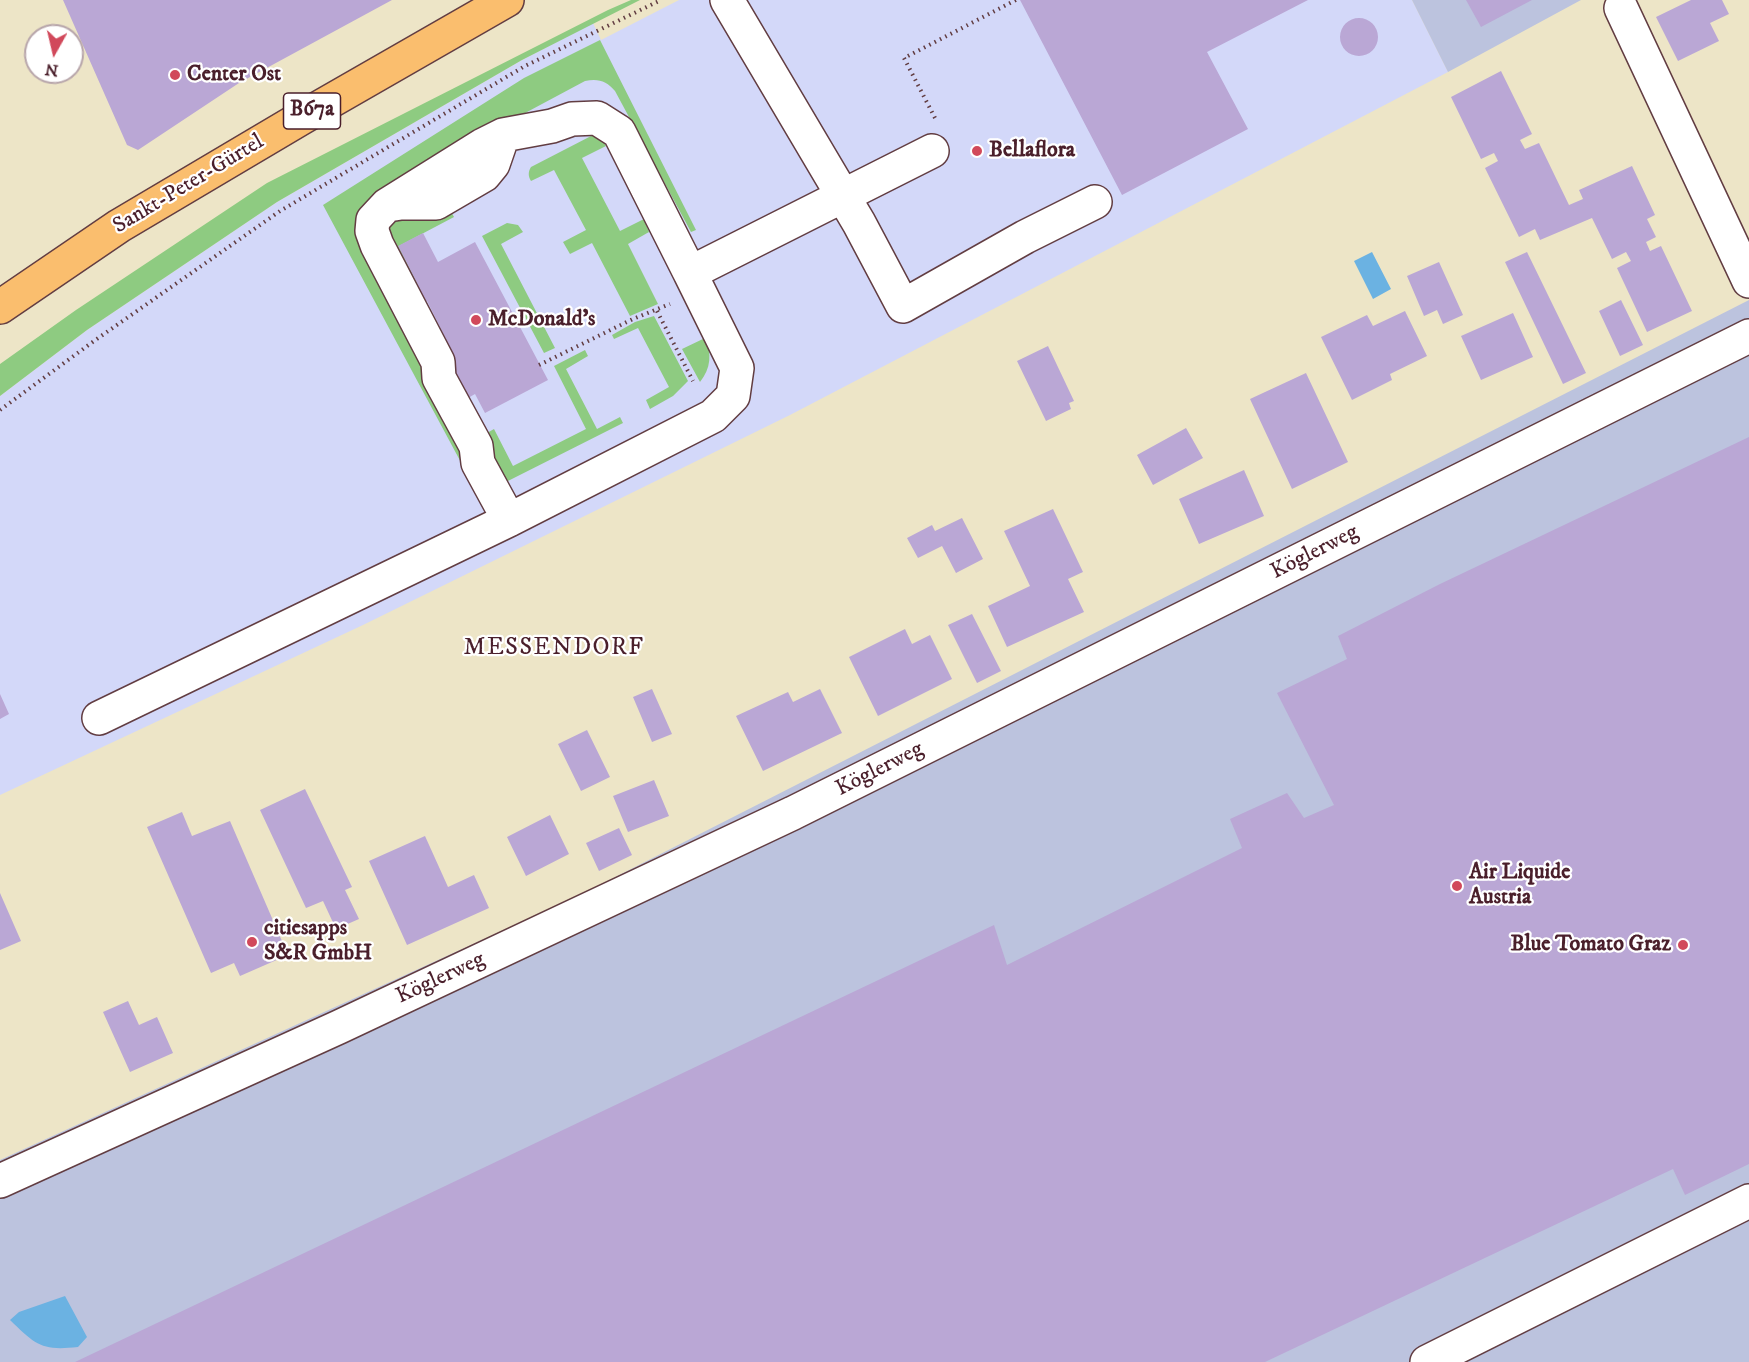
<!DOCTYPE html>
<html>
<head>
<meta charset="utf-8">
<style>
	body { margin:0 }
	#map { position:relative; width:1749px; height:1362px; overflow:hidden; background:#ede5c7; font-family:"IM FELL DW Pica",serif }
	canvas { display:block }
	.north { position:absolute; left:24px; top:24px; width:60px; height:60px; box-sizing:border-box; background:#fff; border:2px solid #b7a5aa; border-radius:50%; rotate:188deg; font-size:16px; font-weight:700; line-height:24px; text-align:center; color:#4a1f2b }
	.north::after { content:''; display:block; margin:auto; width:21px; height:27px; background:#d1495b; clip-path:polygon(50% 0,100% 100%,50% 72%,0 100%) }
</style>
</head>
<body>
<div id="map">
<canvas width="1749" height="1362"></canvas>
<div class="north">N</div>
</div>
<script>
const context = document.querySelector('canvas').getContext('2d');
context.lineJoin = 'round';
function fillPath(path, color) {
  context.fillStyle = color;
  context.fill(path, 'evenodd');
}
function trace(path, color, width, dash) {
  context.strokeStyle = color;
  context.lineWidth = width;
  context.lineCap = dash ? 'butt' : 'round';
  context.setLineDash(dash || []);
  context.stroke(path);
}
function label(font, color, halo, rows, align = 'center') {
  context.font = font + ' "IM FELL DW Pica",serif';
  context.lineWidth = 4.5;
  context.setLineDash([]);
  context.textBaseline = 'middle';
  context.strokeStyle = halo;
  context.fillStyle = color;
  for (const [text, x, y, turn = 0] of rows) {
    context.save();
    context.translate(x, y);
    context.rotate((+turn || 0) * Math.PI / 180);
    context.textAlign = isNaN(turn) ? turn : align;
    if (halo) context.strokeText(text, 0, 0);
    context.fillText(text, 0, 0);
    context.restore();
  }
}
const built = new Path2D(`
	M679 0H1412L1448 72 790 415 363 625 0 795V396L87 330 277 202 522 60 593 23 601 40Z`);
const industrial = new Path2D(`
	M1412 0H1581L1448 72Z
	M1749 300V1362H0V1160L576 897Z`);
const green = new Path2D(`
	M631 0H640L522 60 277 202 87 330 0 396V364L76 310 267 183 608 10Z
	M600 40 696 230 691 232 615 91C607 81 598 78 585 81L484 135 370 206 484 493 479 496 323 205 524 78Z
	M593 135 600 137 606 146 582 158 620 231 644 219 649 232 628 244 658 304 630 316 592 243 570 254 563 242 586 230 554 170 531 181C528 176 528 172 531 167Z
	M448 206 454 217 399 246 418 285 412 288 388 244 386 220Z
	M507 223 518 225 523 232 501 244 555 348 544 353 482 236Z
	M654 316 688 381 673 396 650 409 646 400 669 387 638 328 614 339 612 335 635 322Z
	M705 338C712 354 711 368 700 382L682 349Z
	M585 350 588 356 566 369 597 429 620 417 623 423 500 485C491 467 495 451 487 433L494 429 513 466 586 429 554 366Z`);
const water = new Path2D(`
	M1372 252 1391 289 1373 299 1354 261Z
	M65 1296 87 1337 78 1347C41 1351 36 1345 10 1320L19 1312Z`);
const building = new Path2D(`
	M63 0H392L239 83 138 150 127 145Z
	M1020 0H1308L1207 52 1248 129 1122 195Z
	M1466 0H1532L1481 27Z
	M1691 0H1722L1729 14 1710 23 1719 41 1678 61 1656 17Z
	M1340 37a19 19 0 1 1 38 0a19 19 0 1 1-38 0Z
	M1501 71 1532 134 1520 140 1525 149 1539 143 1569 205 1583 199 1579 190 1632 166 1655 215 1647 219 1656 237 1646 242 1650 251 1661 246 1692 311 1647 332 1617 268 1631 261 1626 252 1612 259 1592 218 1540 240 1535 229 1519 237 1485 168 1498 161 1494 153 1481 159 1451 97Z
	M423 233 438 262 475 242 548 380 485 413 475 394 468 398 440 342 446 339 427 301 420 304 412 288 418 285 398 246Z
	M1527 252 1586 373 1563 384 1505 262Z
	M1439 262 1463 315 1443 324 1437 310 1424 316 1407 276Z
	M1621 300 1643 345 1620 356 1599 311Z
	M1405 311 1427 356 1390 374 1392 380 1352 400 1321 337 1367 315 1373 326Z
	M1513 313 1533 357 1481 380 1461 336Z
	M1048 346 1074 401 1069 403 1071 409 1046 421 1017 361Z
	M1306 373 1348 462 1292 489 1250 399Z
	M1186 428 1203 458 1153 485 1137 455Z
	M1749 437V1164L1685 1195 1673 1169 1265 1362H75L994 925 1007 965 1242 848 1230 819 1287 793 1304 818 1334 805 1277 693 1347 659 1338 636 1440 584Z
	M1244 470 1264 516 1199 544 1179 499Z
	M1053 509 1083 572 1068 579 1084 612 1007 647 988 606 1030 586 1004 531Z
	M962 518 983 559 956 573 942 546 918 558 907 538 932 525 935 531Z
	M972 614 1001 671 977 683 948 625Z
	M905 629 912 644 930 635 952 679 878 716 849 657Z
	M652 689 672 734 652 742 633 697Z
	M820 689 842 733 763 771 736 716 788 692 793 702Z
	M0 694 9 714 0 719Z
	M587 730 610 777 581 791 558 744Z
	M654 780 669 816 628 832 613 796Z
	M305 789 352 887 345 890 359 919 336 929 323 901 306 908 260 810Z
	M182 812 192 836 230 821 288 955 240 976 234 963 211 973 147 827Z
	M550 815 569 854 526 876 507 837Z
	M619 828 632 855 599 871 586 843Z
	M425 836 448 887 474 875 489 908 407 945 369 861Z
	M0 893 21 941 0 950Z
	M128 1001 139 1025 157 1017 173 1053 130 1072 103 1012Z`);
const path = new Path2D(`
	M935 118 904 58 1016 0
	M657 311 693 381
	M539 365 633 319 670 304
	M0 410 94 341 280 211 525 66 661 0`);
const minor = new Path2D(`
	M727 0 859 223 903 306 1025 237 1095 202
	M1621 8 1749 281
	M388 205 401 203H436L484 175 493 164 503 135
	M509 520 478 463 476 446 439 378 438 362 377 245 372 231 373 220 387 205 483 145 503 135 552 126 572 119 597 118 619 132 690 273
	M99 718 509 520 713 416 733 396 737 368 690 273 932 151
	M0 1181 339 1027 793 813 1749 336
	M1427 1362 1749 1201`);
const major = new Path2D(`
	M0 307 119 226 303 117 507 0`);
const markers = [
	[175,75,6,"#d1495b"],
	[977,151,6,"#d1495b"],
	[476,320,6,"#d1495b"],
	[1457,886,6,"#d1495b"],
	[252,942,6,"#d1495b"],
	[1683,945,6,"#d1495b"]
];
const shields = [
	[312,111,57]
];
const shieldNames = [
	["B67a",312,111]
];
const poiNames = [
	["Center Ost",187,75],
	["Bellaflora",989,151],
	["McDonald's",488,320],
	["Air Liquide",1469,873],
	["Austria",1469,898],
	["citiesapps",264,929],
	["S&R GmbH",264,954],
	["Blue Tomato Graz",1671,945,"right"]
];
const streetNames = [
	["Sankt-Peter-Gürtel",189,185,-31],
	["Köglerweg",1315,553,-27],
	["Köglerweg",880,770,-27],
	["Köglerweg",441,979,-25]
];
const neighbourhoodNames = [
	["MESSENDORF",554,649]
];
fillPath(built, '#d3d8f9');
fillPath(industrial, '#bcc3de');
fillPath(green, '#8ecb81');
fillPath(water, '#6bb2e2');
fillPath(building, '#baa7d5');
trace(minor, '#623d42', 36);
trace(major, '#623d42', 36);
trace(path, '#623d42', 4, [1.5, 4.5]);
trace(minor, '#fff', 33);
trace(major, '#fabe6e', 33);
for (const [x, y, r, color] of markers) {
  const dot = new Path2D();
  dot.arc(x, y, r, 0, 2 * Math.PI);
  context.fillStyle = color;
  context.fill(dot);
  trace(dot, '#fff', 2);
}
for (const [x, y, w] of shields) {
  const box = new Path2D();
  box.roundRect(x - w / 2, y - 18, w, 36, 4.5);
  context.fillStyle = '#fff';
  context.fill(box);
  trace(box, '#4a1f2b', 1.5);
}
label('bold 21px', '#4a1f2b', null, shieldNames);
label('bold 22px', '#4a1f2b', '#fff', poiNames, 'left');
label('22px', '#4a1f2b', '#fff', streetNames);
context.letterSpacing = '1.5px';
label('24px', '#4a1f2b', '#fff', neighbourhoodNames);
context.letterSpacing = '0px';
</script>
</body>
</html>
